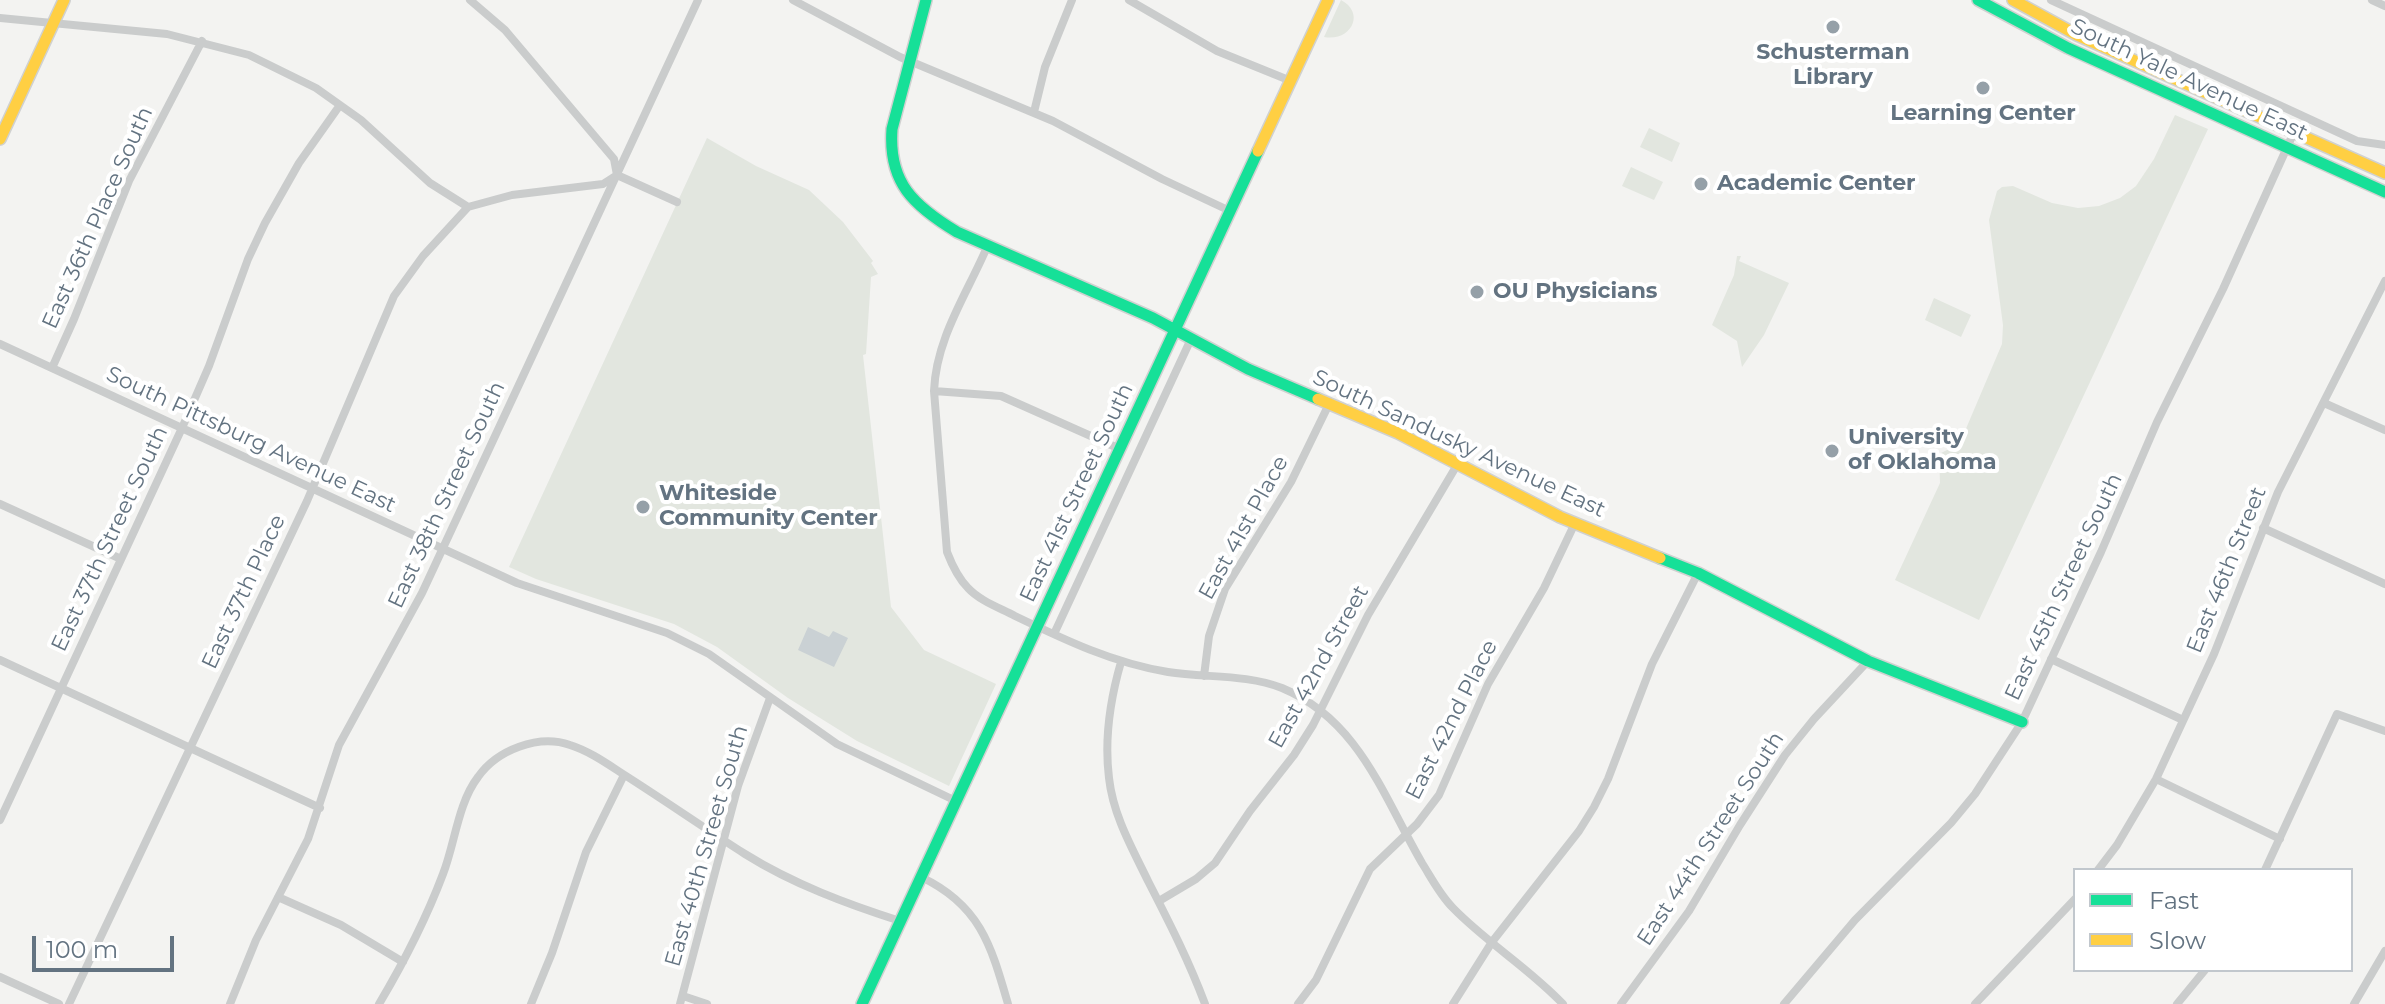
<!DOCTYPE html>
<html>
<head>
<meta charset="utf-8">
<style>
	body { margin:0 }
	#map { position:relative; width:2385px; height:1004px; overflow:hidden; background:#f3f3f1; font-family:Montserrat,sans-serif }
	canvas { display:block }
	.legend { position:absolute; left:2073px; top:868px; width:280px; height:104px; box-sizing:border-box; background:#fff; border:2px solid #c1c7cd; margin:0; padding:10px 14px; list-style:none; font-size:24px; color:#637381 }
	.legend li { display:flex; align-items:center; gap:16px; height:40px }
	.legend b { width:40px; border:2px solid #c1c7cd }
	.scale { position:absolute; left:32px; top:936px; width:142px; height:36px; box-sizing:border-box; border:4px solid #637381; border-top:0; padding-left:10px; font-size:24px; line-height:28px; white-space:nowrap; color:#637381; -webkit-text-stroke:6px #fff; paint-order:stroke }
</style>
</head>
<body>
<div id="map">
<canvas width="2385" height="1004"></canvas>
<ul class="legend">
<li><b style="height:10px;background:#16e098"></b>Fast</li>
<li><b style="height:10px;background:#ffcf43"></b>Slow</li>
</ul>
<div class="scale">100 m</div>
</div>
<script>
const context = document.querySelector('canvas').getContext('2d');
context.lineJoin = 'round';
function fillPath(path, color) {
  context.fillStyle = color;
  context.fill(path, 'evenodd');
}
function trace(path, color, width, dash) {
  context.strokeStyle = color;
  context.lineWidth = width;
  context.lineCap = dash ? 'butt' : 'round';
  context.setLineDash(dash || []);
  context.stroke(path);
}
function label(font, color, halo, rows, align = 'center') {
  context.font = font + ' Montserrat,sans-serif';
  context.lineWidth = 8;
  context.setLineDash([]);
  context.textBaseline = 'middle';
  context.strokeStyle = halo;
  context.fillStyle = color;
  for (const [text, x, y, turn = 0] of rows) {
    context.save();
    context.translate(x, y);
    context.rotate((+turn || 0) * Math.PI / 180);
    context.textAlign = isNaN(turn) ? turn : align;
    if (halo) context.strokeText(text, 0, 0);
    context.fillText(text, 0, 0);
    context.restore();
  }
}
const green = new Path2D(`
	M1341 0C1366 13 1351 42 1324 37Z
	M2175 115 2208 129 1979 620 1895 580 1940 483 1939 454 1953 447 1962 438 2002 344 2003 325 1989 220 1997 191 2002 187 2013 186 2052 203 2078 208 2099 206 2120 198 2136 186 2154 159Z
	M1649 128 1680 143 1672 162 1640 147Z
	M707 138 756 166 809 190 843 222 873 261 871 263 878 274 871 277 866 354 863 355 891 607 924 650 996 684 949 786 857 741 788 698 717 647 674 624 536 579 509 567Z
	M1631 167 1663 182 1654 200 1622 186Z
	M1737 256H1741L1739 261 1789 283 1764 335 1742 367 1737 341 1712 325 1734 275Z
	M1934 298 1971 315 1961 337 1925 320Z`);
const water = new Path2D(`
	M808 627 829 637 833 631 848 638 834 667 798 650Z`);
const street = new Path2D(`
	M470 0 505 30 614 159 617 175
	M793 0 900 57 1053 121 1162 179 1230 211
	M1129 0 1217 51 1291 81
	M2051 0 2357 141 2385 145
	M2372 0 2385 6
	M0 18 167 34 249 55 316 88 361 120 430 183 468 207 512 195 603 184 617 175
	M1034 112 1045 67 1072 0
	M617 175 677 202
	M987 247C967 294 936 338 934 391L947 552C952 565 958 578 968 588 980 601 1000 608 1015 616 1065 640 1113 663 1168 672 1206 678 1246 674 1282 688 1359 720 1383 796 1422 863 1432 879 1440 895 1453 908 1487 943 1529 968 1563 1004
	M0 344 517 583 667 633 709 654 837 744 956 801
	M52 368 74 319 129 181 202 41
	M934 391 1001 396 1120 449
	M2324 403 2385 430
	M0 504 121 559
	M2263 528 2385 584
	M1054 634 1191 339
	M2051 659 2183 720
	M0 660 320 808
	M1121 662C1110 700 1104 738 1109 778 1113 815 1132 848 1148 881 1169 922 1189 961 1205 1004
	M1204 676 1209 636 1225 589 1291 482 1330 402
	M2156 779 2280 839
	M0 820 182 428 209 366 248 259 265 223 299 163 340 105
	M2098 870 2117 845 2156 779 2214 654 2278 492 2385 281
	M2265 870 2337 714 2385 731
	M921 877C980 905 991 945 1008 1004
	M278 897 341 925 403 962
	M1159 901 1196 879 1215 863 1250 811 1294 755 1313 725 1368 615 1457 465
	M0 977 59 1004
	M683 996 707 1004
	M69 1004 307 501 394 296 423 256 468 207
	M230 1004 256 940 308 839 339 745 422 593 698 0
	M379 1004C404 962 426 919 443 874 455 843 458 803 478 777 497 750 538 734 570 745 589 751 606 763 623 774 664 800 704 828 745 854 793 884 847 904 900 921
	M531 1004 552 953 586 852 624 775
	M680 1004 738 786 770 698
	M1298 1004 1316 980 1370 869 1417 824 1439 795 1488 684 1544 588 1575 523
	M1453 1004 1492 942 1579 831 1594 807 1608 779 1652 664 1698 573
	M1621 1004 1689 911 1740 825 1785 755 1814 719 1868 661
	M1784 1004 1855 920 1951 823 1975 794 2022 722 2101 552 2157 422 2223 289 2294 132
	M1975 1004 2075 899
	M2177 1004 2205 970
	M2354 1004 2385 951`);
const fast = new Path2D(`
	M926 0 892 129C888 183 914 206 957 232L1153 318 1248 369 1318 399
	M1978 0 2068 48 2385 192
	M1660 558 1698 573 1868 661 2022 722
	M862 1004 1258 151`);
const slow = new Path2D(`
	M2013 0 2077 35 2385 173
	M0 139 64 0
	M1258 151 1328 0
	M1318 399 1398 433 1560 517 1660 558`);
const markers = [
	[1833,27,8,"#95a0a8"],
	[1983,88,8,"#95a0a8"],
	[1701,184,8,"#95a0a8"],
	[1477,292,8,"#95a0a8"],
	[1832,451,8,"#95a0a8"],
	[643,507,8,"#95a0a8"]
];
const poiNames = [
	["Schusterman",1833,53,"center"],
	["Library",1833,78,"center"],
	["Learning Center",1983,114,"center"],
	["Academic Center",1717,184],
	["OU Physicians",1493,292],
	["University",1848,438],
	["of Oklahoma",1848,463],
	["Whiteside",659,494],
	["Community Center",659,519]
];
const streetNames = [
	["South Yale Avenue East",2189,80,25],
	["East 36th Place South",98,218,-66],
	["South Pittsburg Avenue East",251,440,25],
	["South Sandusky Avenue East",1459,444,25],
	["East 41st Street South",1077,493,-65],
	["East 38th Street South",447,495,-65],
	["East 41st Place",1244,528,-61],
	["East 37th Street South",110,539,-65],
	["East 46th Street",2227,570,-68],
	["East 45th Street South",2064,587,-65],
	["East 37th Place",244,592,-65],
	["East 42nd Street",1319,667,-61],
	["East 42nd Place",1452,720,-63],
	["East 44th Street South",1711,839,-57],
	["East 40th Street South",707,846,-74]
];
fillPath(green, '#e2e6df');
fillPath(water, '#cad1d4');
trace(fast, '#d0d1d0', 14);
trace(slow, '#d0d1d0', 14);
trace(street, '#cacccc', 8);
trace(fast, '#16e098', 11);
trace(slow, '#ffcf43', 11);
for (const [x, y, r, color] of markers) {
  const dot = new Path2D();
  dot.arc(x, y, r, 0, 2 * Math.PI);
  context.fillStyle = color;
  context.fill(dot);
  trace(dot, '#fff', 3);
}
label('bold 22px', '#637381', '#fff', poiNames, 'left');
label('22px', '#637381', '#fff', streetNames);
</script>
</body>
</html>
